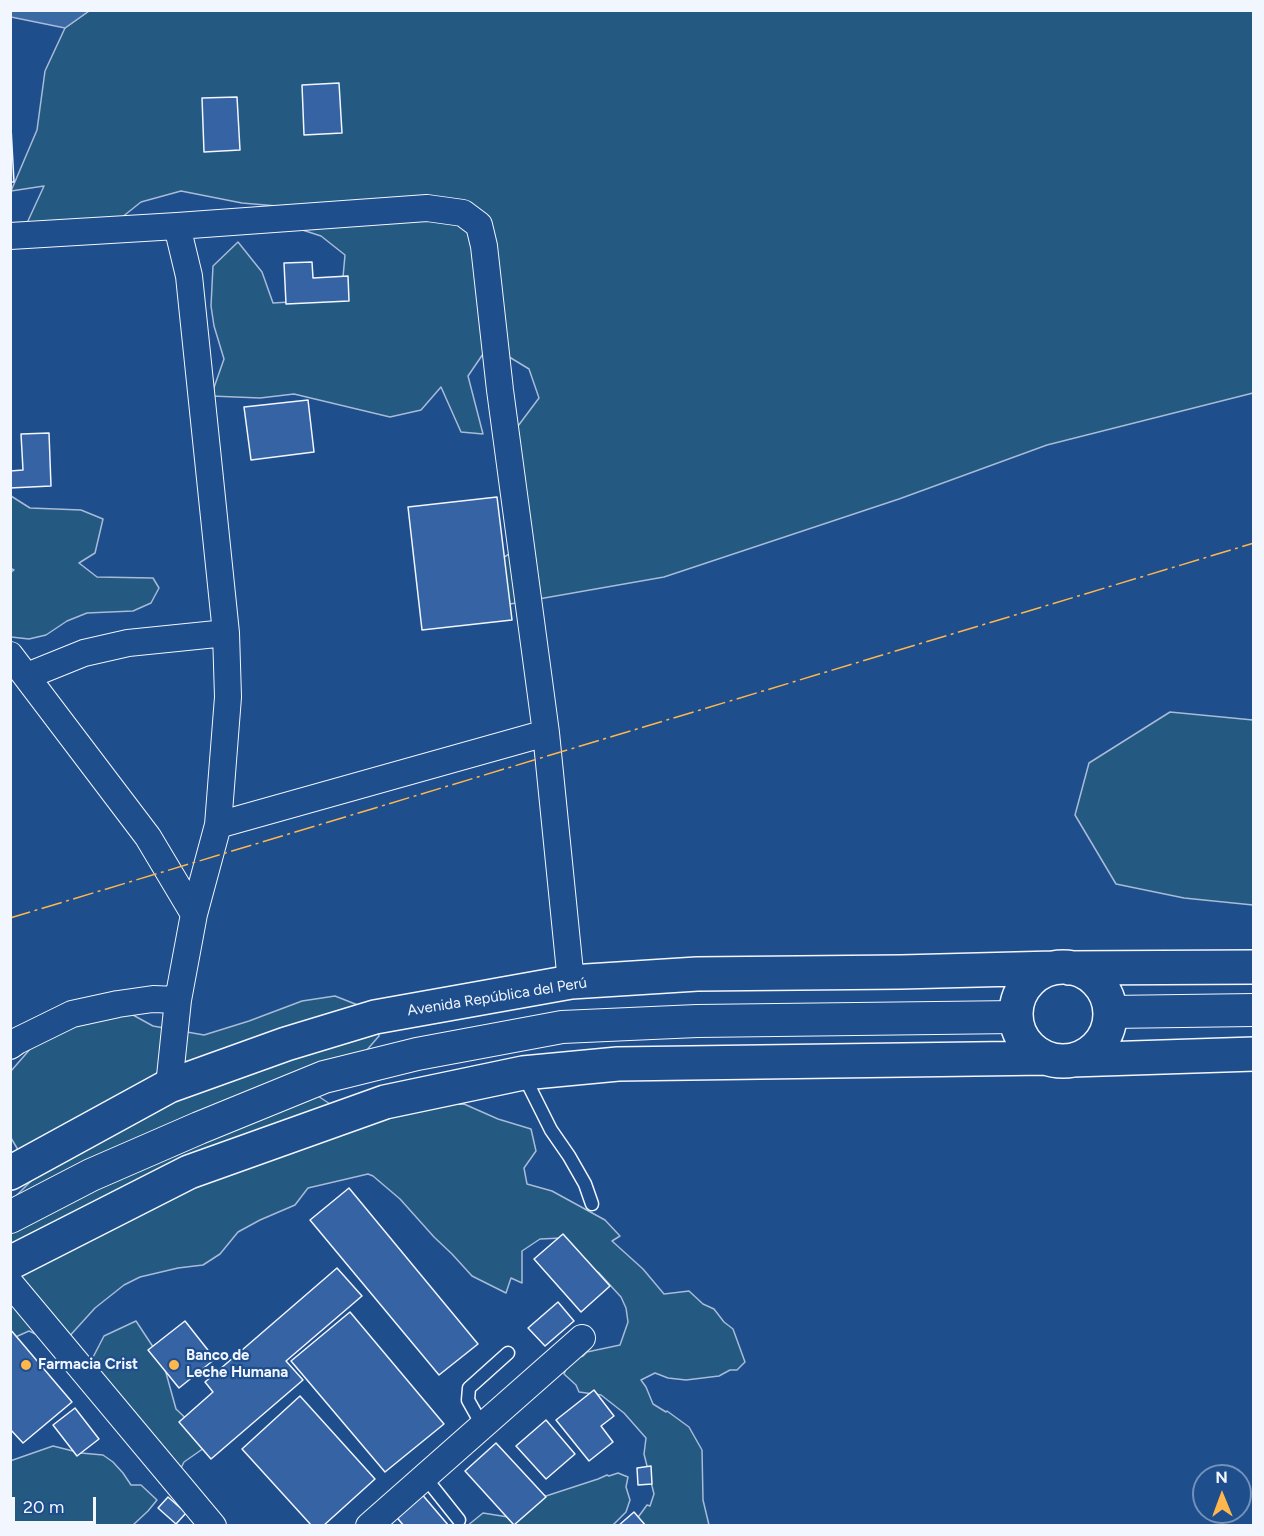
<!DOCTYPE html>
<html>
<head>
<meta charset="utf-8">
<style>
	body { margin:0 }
	#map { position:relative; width:1264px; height:1536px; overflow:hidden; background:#1f4e8c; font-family:Figtree,sans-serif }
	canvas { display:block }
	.frame { position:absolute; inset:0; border:12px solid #f2f6ff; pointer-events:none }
	.north { position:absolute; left:1192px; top:1464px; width:60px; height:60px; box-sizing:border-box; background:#1f4e8c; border:2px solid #7391ba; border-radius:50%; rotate:359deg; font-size:16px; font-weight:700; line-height:24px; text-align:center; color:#f2f6ff }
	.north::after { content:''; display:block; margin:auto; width:21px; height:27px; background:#ffb74d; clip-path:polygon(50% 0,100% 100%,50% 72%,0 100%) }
	.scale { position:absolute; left:12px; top:1497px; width:84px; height:27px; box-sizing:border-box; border:3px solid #f2f6ff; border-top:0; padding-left:8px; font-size:18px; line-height:21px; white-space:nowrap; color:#f2f6ff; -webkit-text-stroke:4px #1f4e8c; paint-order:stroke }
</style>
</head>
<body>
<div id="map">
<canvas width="1264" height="1536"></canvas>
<div class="frame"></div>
<div class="north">N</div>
<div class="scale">20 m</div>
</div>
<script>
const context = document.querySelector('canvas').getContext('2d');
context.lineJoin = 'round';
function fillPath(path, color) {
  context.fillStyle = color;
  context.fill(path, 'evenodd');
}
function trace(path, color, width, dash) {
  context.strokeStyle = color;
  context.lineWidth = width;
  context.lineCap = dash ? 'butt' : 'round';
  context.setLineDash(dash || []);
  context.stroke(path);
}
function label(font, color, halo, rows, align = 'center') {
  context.font = font + ' Figtree,sans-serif';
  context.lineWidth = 4.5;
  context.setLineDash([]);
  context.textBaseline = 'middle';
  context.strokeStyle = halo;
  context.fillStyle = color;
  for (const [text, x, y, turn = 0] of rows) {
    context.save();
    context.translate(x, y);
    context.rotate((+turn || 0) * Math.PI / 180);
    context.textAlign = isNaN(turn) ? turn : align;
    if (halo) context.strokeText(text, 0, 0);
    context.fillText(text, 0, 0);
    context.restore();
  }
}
const green = new Path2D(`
	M89 11H1253V393L1047 445 899 499 664 577 493 607 495 563 509 554 532 551 512 434 539 398 529 369 501 352 483 354 468 376 483 434 461 432 441 387 421 410 390 417 294 394 260 398 211 396 224 359 214 326 211 306 213 266 238 242 262 272 273 303 341 299 345 255 321 236 290 226 277 206 242 203 181 191 141 202 116 222 27 223 44 186 11 191 37 130 45 71 65 28Z
	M11 496 30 508 81 510 103 519 95 553 79 563 97 577 153 578 159 588 151 603 133 611 87 613 67 621 46 635 29 639 11 637 10 573 14 570 10 568Z
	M1170 712 1253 720V905L1184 898 1116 884 1075 815 1089 763Z
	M335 996 378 1013 379 1036 359 1059 309 1090 333 1106 464 1104 498 1119 531 1129 536 1151 524 1168 527 1184 552 1191 605 1220 620 1236 612 1241 643 1269 664 1294 689 1291 703 1304 714 1309 724 1322 733 1329 745 1362 737 1370H730L719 1376 686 1380 668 1378 655 1373 641 1380 646 1387 653 1404 666 1412 667 1411 689 1427 702 1450 703 1500 709 1525H637L636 1520 647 1505 650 1506 654 1494 644 1454 646 1438 624 1413 601 1395 579 1392 576 1385 564 1374 570 1360 583 1356 587 1352 620 1345 628 1322 626 1308 621 1297 599 1273 578 1261 562 1238 540 1239 522 1251V1283L511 1278 506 1293 472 1276 452 1254 434 1237 400 1199 373 1176 368 1174 308 1188 295 1205 260 1220 238 1232 220 1254 203 1265 178 1268 140 1277 124 1285 95 1308 66 1340 53 1342 29 1331 11 1339V1201L32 1180 24 1160 11 1138V1071L38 1040 122 1009 153 1026 204 1035 249 1021 302 1001Z
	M136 1321 163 1362 176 1409 195 1427 204 1448 184 1462 179 1472 90 1363 104 1336Z
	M53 1446 81 1453 103 1455 113 1462 123 1473 131 1485H141L157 1500 148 1511 133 1525H11L10 1461Z
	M618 1473 628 1477 626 1487 630 1500 626 1512 613 1525 467 1526 483 1513 508 1517 530 1506 546 1496 598 1479 607 1475 609 1476Z`);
const water = new Path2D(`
	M11 10H89V11L65 28 11 17Z`);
const building = new Path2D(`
	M339 83 342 133 304 135 302 85Z
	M237 97 240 150 204 152 202 98Z
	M10 109 14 182H10Z
	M312 262 313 278 348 276 349 301 286 304 284 263Z
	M308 400 314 452 251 460 244 407Z
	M49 433 51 486 10 488V471L23 470 21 434Z
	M497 497 512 620 422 630 408 507Z
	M349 1188 478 1344 439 1375 310 1220Z
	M563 1234 610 1286 581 1312 534 1259Z
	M337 1268 362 1296 286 1361 303 1380 211 1459 179 1422 213 1392 205 1382Z
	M558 1302 574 1321 545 1346 528 1328Z
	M350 1312 444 1424 385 1472 291 1361Z
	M185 1321 215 1359 179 1388 148 1350Z
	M10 1329 72 1402 23 1443 10 1429Z
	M594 1390 614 1416 601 1426 613 1442 589 1461 556 1420Z
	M300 1396 375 1479 323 1526H312L242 1449Z
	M75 1408 99 1439 77 1456 53 1425Z
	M546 1420 575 1454 546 1479 516 1446Z
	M496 1443 546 1497 514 1525 465 1471Z
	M651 1466 652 1484 638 1485 637 1468Z
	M420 1492 449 1526H404L394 1514Z
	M168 1497 186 1513 176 1524 158 1508Z
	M634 1512 646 1526H618Z`);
const service = new Path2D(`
	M524 1076 551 1130 569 1156 585 1184 592 1204
	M482 1425 468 1400 469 1388 508 1353
	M424 1476 459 1520`);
const minor = new Path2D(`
	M10 236 177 226 427 208 463 213 479 225 484 246 500 390 546 733 571 982
	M10 655 148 837 194 914
	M27 676 84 653 128 643 226 633
	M218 825 546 733
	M10 1046 17 1041 72 1014 118 1004 153 999 178 1000
	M169 1086 178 1000 194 914 218 825 228 697 226 633 189 276 177 226
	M10 1283 213 1526
	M369 1526 582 1338`);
const tertiary = new Path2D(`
	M1110 1012 1254 1010
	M10 1217 91 1175 199 1128 324 1077 417 1054 562 1027 697 1021 1015 1017`);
const trunk = new Path2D(`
	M1016 1014a47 47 0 1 1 94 0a47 47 0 1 1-94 0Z
	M1069 968 1254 967
	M1072 1060 1254 1054
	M10 1173 169 1086 286 1044 375 1017 571 982 697 974 901 972 1054 968
	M10 1263 189 1172 385 1102 523 1073 618 1064 1046 1058`);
const power = new Path2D(`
	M10 918 1254 543`);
const markers = [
	[26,1365,6,"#ffb74d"],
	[174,1365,6,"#ffb74d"]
];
const streetNames = [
	["Avenida República del Perú",497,997,-9]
];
const poiNames = [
	["Banco de",186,1356],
	["Leche Humana",186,1373],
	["Farmacia Crist",38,1365]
];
fillPath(green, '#245a82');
trace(green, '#a8bbd7', 1.5);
fillPath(water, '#3b69a3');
trace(water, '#a8bbd7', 1.5);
fillPath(building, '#3563a3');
trace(building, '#f2f6ff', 1.5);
trace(service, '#f2f6ff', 15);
trace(minor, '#f2f6ff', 28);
trace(tertiary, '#f2f6ff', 34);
trace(trunk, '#f2f6ff', 36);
trace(service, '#1f4e8c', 12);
trace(minor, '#1f4e8c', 26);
trace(tertiary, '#1f4e8c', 32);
trace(trunk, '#1f4e8c', 33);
trace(power, '#ffb74d', 1.5, [21, 4.5, 3, 4.5]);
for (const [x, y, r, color] of markers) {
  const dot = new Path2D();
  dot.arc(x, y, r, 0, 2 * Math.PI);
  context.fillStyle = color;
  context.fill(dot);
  trace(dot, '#1f4e8c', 2);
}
label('15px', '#f2f6ff', '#1f4e8c', streetNames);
label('bold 15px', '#f2f6ff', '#1f4e8c', poiNames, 'left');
</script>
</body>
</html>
